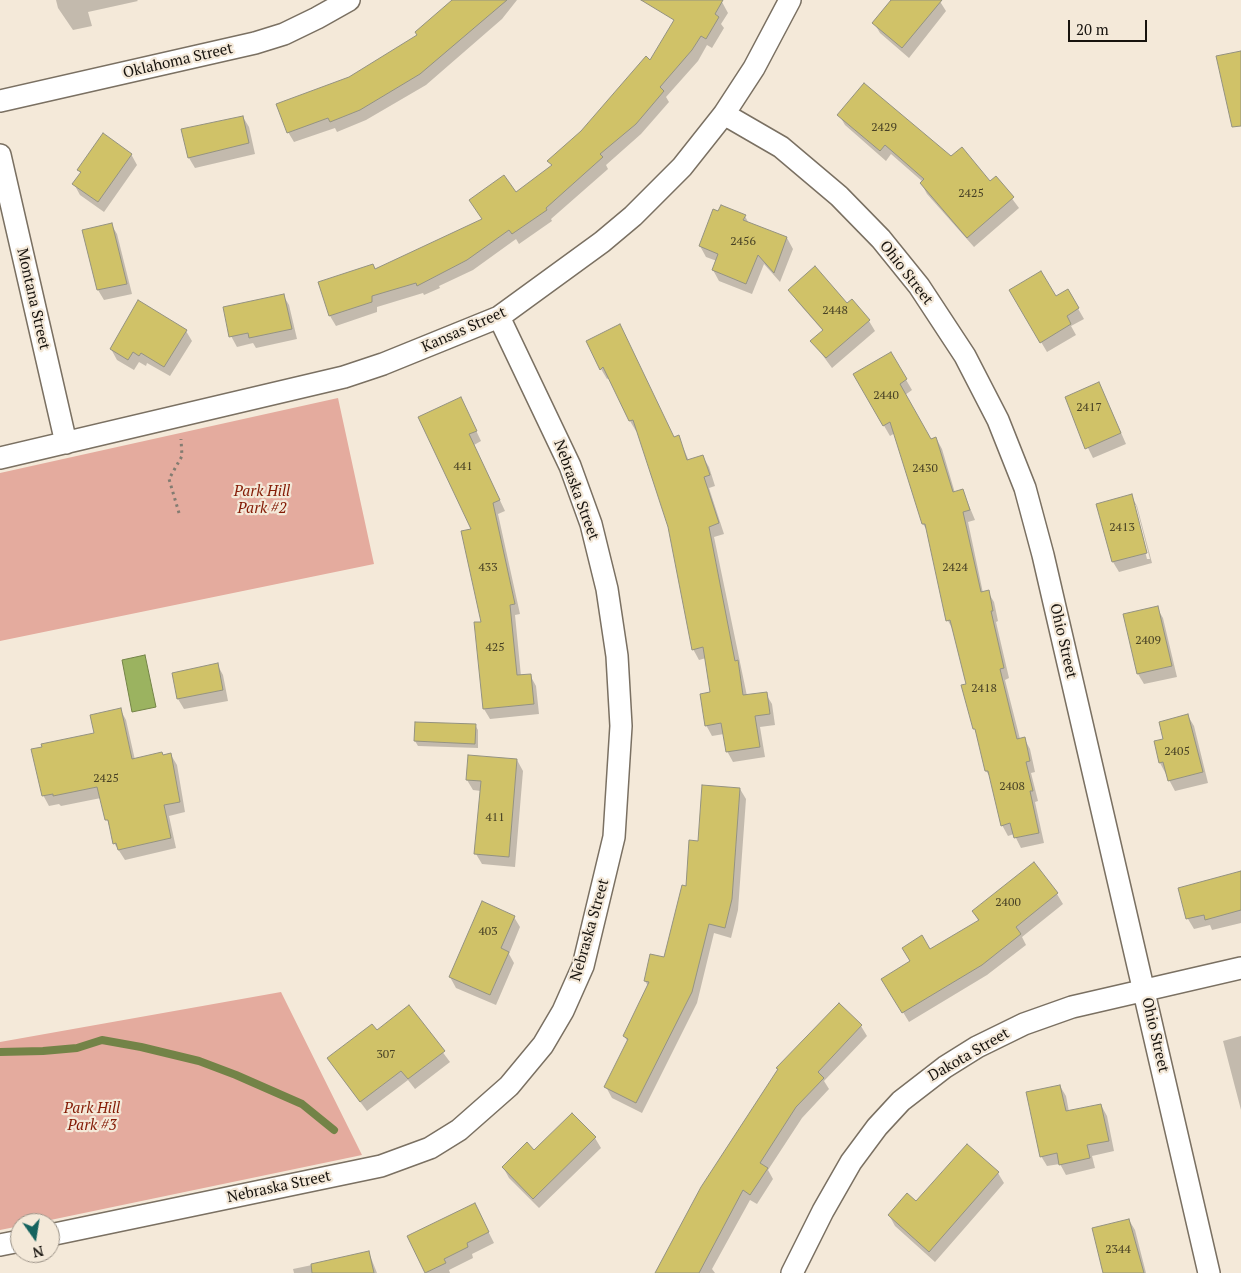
<!DOCTYPE html>
<html>
<head>
<meta charset="utf-8">
<style>
  body { margin:0 }
  #map { position:relative; width:1241px; height:1273px; overflow:hidden; background:#f4e9d9; font-family:"PT Serif",serif }
  canvas { display:block }
  .north { position:absolute; left:10px; top:1213px; width:50px; height:50px; box-sizing:border-box; background:#f4e9d9; border:1px solid #9c9388; border-radius:50%; rotate:167deg; font-size:14px; font-weight:700; line-height:20px; text-align:center; color:#17130e }
  .north::after { content:''; display:block; margin:auto; width:18px; height:22px; background:#15635f; clip-path:polygon(50% 0,100% 100%,50% 72%,0 100%) }
  .scale { position:absolute; left:1068px; top:20px; width:79px; height:22px; box-sizing:border-box; border:2px solid #17130e; border-top:0; padding-left:6px; font-size:15px; line-height:18px; white-space:nowrap; color:#17130e; -webkit-text-stroke:4px #f4e9d9; paint-order:stroke }
</style>
</head>
<body>
<div id="map">
<canvas width="1241" height="1273"></canvas>
<div class="north">N</div>
<div class="scale">20 m</div>
</div>
<script>
const ctx = document.querySelector('canvas').getContext('2d');
ctx.lineJoin = 'round';
function fill(path, color) {
  ctx.fillStyle = color;
  ctx.fill(path, 'evenodd');
}
function poly(rows) {
  const path = new Path2D();
  for (const r of rows) {
    path.moveTo(r[0], r[1]);
    for (let i = 2; i < r.length; i += 2) path.lineTo(r[i], r[i + 1]);
  }
  return path;
}
function strokePath(path, color, width, dash) {
  ctx.strokeStyle = color;
  ctx.lineWidth = width;
  ctx.lineCap = dash ? 'butt' : 'round';
  ctx.setLineDash(dash || []);
  ctx.stroke(path);
}
function label(font, color, halo, rows, align = 'center') {
  ctx.font = font + ' "PT Serif",serif';
  ctx.lineWidth = 4.5;
  ctx.setLineDash([]);
  ctx.textBaseline = 'middle';
  ctx.strokeStyle = halo;
  ctx.fillStyle = color;
  for (const [text, x, y, turn = 0] of rows) {
    ctx.save();
    ctx.translate(x, y);
    ctx.rotate((+turn || 0) * Math.PI / 180);
    ctx.textAlign = isNaN(turn) ? turn : align;
    if (halo) ctx.strokeText(text, 0, 0);
    ctx.fillText(text, 0, 0);
    ctx.restore();
  }
}
const green = poly([
  [338,398,374,564,0,641,0,473],
  [281,992,362,1155,36,1223,20,1223,20,1226,0,1230,0,1042]
]);
const water = poly([
  [145,655,156,707,132,712,122,660,145,655]
]);
const shadow = poly([
  [56,0,137,0,138,1,88,12,92,26,73,30,58,8],
  [460,0,517,0,502,19,426,85,366,120,337,132,335,128,294,142,288,132,349,78,418,36],
  [688,0,718,0,722,2,728,13,721,24,724,28,712,48,707,45,698,61,666,97,669,102,641,134,606,165,608,169,551,219,552,221,519,244,516,239,473,270,439,286,440,288,424,295,423,293,377,307,377,312,336,326,330,316,320,283,373,265,376,270,483,220,470,201,516,194,552,166,549,161,582,132,650,62],
  [893,0,939,0,946,11,909,58,880,33,874,23],
  [839,115,951,158,990,182,996,177,1019,208,974,247,927,194,921,183,923,182,891,154,886,161,845,125],
  [243,117,249,127,255,154,195,168,189,158,183,130],
  [131,154,137,165,104,212,80,195,74,184,81,174,79,170],
  [745,216,749,224,787,238,793,249,780,282,764,264,752,294,719,281,713,270,717,261,706,257,700,246],
  [111,224,117,234,132,294,104,300,98,290,84,231],
  [790,290,847,305,869,321,875,331,832,368,812,341,823,331,796,300],
  [1011,291,1056,298,1068,291,1084,319,1071,326,1076,335,1047,352],
  [283,295,289,305,297,339,256,348,253,343,237,347,231,336],
  [186,331,192,341,170,376,147,363,146,366,139,362,134,370,117,360,111,349],
  [587,341,674,438,678,436,689,461,703,457,709,467,715,486,709,488,724,534,714,537,747,696,766,694,772,704,775,725,760,727,765,757,733,762,727,751,724,734,712,736,706,725,712,693,706,658,699,660,693,649,669,527,638,430,636,431,630,421,609,378,607,379,601,369],
  [891,354,912,390,905,395,930,440,936,438,942,449,955,493,963,491,975,520,968,522,983,593,988,592,994,602,998,621,996,622,1009,678,1005,680,1020,739,1024,738,1030,749,1035,772,1031,773,1038,801,1035,802,1044,843,1021,848,1014,834,1008,836,1002,825,991,778,986,771,975,729,967,685,954,631,948,621,928,532,923,524,895,433,890,436,854,374],
  [1104,394,1126,444,1093,458,1074,420],
  [466,409,481,441,474,445,505,511,498,514,520,614,515,615,521,676,530,675,536,686,539,714,490,719,484,709,482,623,473,530],
  [1131,496,1137,506,1152,563,1119,572,1113,562,1098,505],
  [1133,505,1136,505,1150,559,1147,559],
  [1157,608,1163,618,1177,677,1144,684,1138,674,1125,615],
  [217,664,223,675,228,701,184,709,178,699,173,673],
  [120,709,126,720,135,760,171,755,177,765,185,812,169,816,176,848,125,860,114,843,101,798,61,806,59,804,49,806,43,795,95,734],
  [1188,716,1194,726,1208,783,1175,791,1160,763,1155,742,1165,740],
  [475,725,478,730,478,748,418,746,415,741],
  [517,760,523,771,515,867,482,864,476,854,481,791,473,790,467,780],
  [740,789,746,799,738,910,731,938,714,933,697,1003,642,1113,612,1098,606,1087,628,1042,624,1036,648,986,645,981,665,959,699,842],
  [1241,872,1241,923,1212,930,1210,925,1194,929,1188,919,1180,889],
  [1057,894,1063,904,1022,937,1026,945,987,975,909,1022,883,979,979,922,973,911],
  [514,917,520,927,509,954,514,963,496,1005,456,988,450,977],
  [409,1007,450,1062,415,1089,408,1080,367,1111,328,1059,377,1032],
  [861,1026,867,1036,824,1081,829,1089,802,1118,768,1170,773,1179,757,1204,750,1200,712,1269,715,1273,656,1273,702,1188],
  [1241,1036,1241,1110,1223,1041],
  [1060,1086,1066,1096,1069,1112,1101,1105,1107,1116,1114,1151,1092,1156,1095,1168,1066,1175,1060,1164,1047,1166,1041,1156],
  [595,1138,601,1148,539,1208,509,1178,503,1167,534,1151],
  [998,1173,1004,1183,935,1262,895,1226,889,1215,916,1203],
  [480,1215,494,1243,472,1254,473,1258,449,1270,450,1273,427,1273,409,1236],
  [1129,1220,1135,1230,1146,1273,1105,1273],
  [369,1253,377,1273,294,1273,293,1269]
]);
const stream = poly([
  [0,1052,43,1051,77,1048,102,1040,141,1047,199,1061,236,1075,302,1104,334,1130]
]);
const building = poly([
  [452,0,507,0,420,74,360,110,330,122,328,118,287,133,276,104,349,77,417,35,415,32,452,0],
  [641,0,723,0,715,14,719,17,706,39,701,36,692,50,660,87,664,91,636,124,600,154,603,157,546,208,547,210,512,234,509,230,467,260,417,286,416,283,372,296,372,302,329,316,318,282,373,264,375,269,482,219,469,200,504,175,516,192,552,165,547,161,581,131,646,56,650,60,674,20,641,0],
  [891,0,942,0,902,48,872,23,891,0],
  [1241,51,1241,126,1232,127,1216,56,1241,51],
  [864,83,951,156,962,147,990,181,996,176,1014,197,967,238,920,183,924,179,885,145,880,151,837,115,864,83],
  [243,116,249,143,188,158,181,129,243,116],
  [103,133,132,154,98,202,72,184,81,172,77,170,103,133],
  [721,205,746,215,743,220,787,237,774,273,758,255,746,284,712,270,718,254,699,246,713,209,718,211,721,205],
  [112,223,127,284,97,290,82,230,112,223],
  [815,266,847,303,852,299,870,320,826,358,810,341,823,330,788,290,815,266],
  [1041,271,1056,296,1068,289,1079,308,1067,316,1071,324,1040,343,1009,290,1041,271],
  [284,294,292,329,249,338,248,333,229,337,223,307,284,294],
  [138,300,187,330,164,367,141,353,139,356,133,352,128,360,110,349,138,300],
  [620,324,674,437,679,435,687,460,703,455,710,475,704,477,719,523,709,527,735,661,738,660,743,695,767,692,770,714,755,716,760,747,726,752,721,723,705,726,700,694,710,692,703,647,692,650,668,527,633,420,629,421,603,367,600,370,586,341,620,324],
  [891,352,907,379,900,384,931,439,936,437,953,492,963,489,970,510,963,512,981,592,989,590,993,611,991,611,1004,668,1000,669,1017,739,1025,737,1030,761,1026,762,1033,791,1030,791,1039,833,1014,838,1010,823,1001,826,988,771,985,771,975,729,973,729,961,685,966,684,950,620,946,621,925,524,922,524,890,422,883,426,853,374,891,352],
  [1099,382,1121,433,1085,449,1065,397,1099,382],
  [461,397,477,431,469,434,500,500,493,503,515,604,510,605,517,675,531,674,534,704,483,709,474,622,481,622,461,531,471,529,418,417,461,397],
  [1132,494,1147,553,1112,562,1096,504,1132,494],
  [1158,606,1172,666,1137,674,1123,614,1158,606],
  [218,663,223,690,177,699,172,673,218,663],
  [121,708,132,759,162,752,163,755,171,753,180,802,164,805,171,838,118,850,116,843,113,844,108,820,105,820,97,787,53,796,53,794,42,796,31,749,42,747,41,744,94,733,90,715,121,708],
  [1188,714,1203,772,1168,781,1163,762,1159,763,1154,741,1163,739,1159,722,1188,714],
  [415,722,476,724,475,744,414,741,415,722],
  [468,755,517,759,509,857,474,854,481,781,466,780,468,755],
  [702,785,740,788,732,899,725,928,709,924,692,992,636,1103,604,1087,628,1039,623,1036,649,982,644,981,650,954,664,957,682,885,686,886,689,840,698,841,702,785],
  [1034,862,1058,893,1016,927,1021,934,982,965,902,1013,881,979,910,961,902,948,922,935,930,949,979,920,972,911,1034,862],
  [1241,871,1241,910,1205,920,1204,915,1186,919,1178,888,1241,871],
  [482,901,515,916,501,948,509,952,490,995,449,977,482,901],
  [839,1003,862,1025,818,1072,824,1078,796,1107,760,1163,768,1168,750,1195,743,1190,699,1273,655,1273,701,1187,778,1069,776,1068,839,1003],
  [409,1005,445,1051,408,1079,401,1071,360,1102,327,1058,372,1024,377,1030,409,1005],
  [1060,1085,1066,1111,1101,1104,1109,1141,1087,1145,1090,1158,1059,1165,1057,1153,1040,1157,1026,1092,1060,1085],
  [572,1113,596,1137,533,1199,502,1167,527,1142,534,1150,572,1113],
  [967,1144,999,1172,929,1252,888,1215,907,1193,916,1201,967,1144],
  [475,1203,489,1232,467,1243,468,1247,444,1259,446,1263,425,1273,407,1236,475,1203],
  [1129,1219,1144,1273,1103,1273,1092,1228,1129,1219],
  [369,1251,374,1273,312,1273,311,1264,369,1251]
]);
const path = poly([
  [179,513,169,479,182,456,181,439]
]);
const minor = poly([
  [0,101,255,43,284,34,317,18,349,0],
  [724,114,781,147,839,196,881,239,919,286,965,356,998,420,1025,488,1043,555,1209,1273],
  [0,155,66,443],
  [0,458,344,377,383,364,499,317,602,242,633,216,682,167,724,114,754,68,790,0],
  [50,1235,381,1166,430,1148,459,1130,509,1086,543,1045,563,1011,583,966,614,837,621,726,617,656,607,589,591,524,570,466,499,317],
  [0,1245,20,1241],
  [792,1273,823,1211,851,1162,877,1127,901,1101,945,1067,977,1047,1024,1024,1072,1007,1241,968]
]);
const numberNames = [
  ["2429",884,128],
  ["2425",971,194],
  ["2456",743,242],
  ["2448",835,311],
  ["2440",886,396],
  ["2417",1089,408],
  ["441",463,467],
  ["2430",925,469],
  ["2413",1122,528],
  ["433",488,568],
  ["2424",955,568],
  ["2409",1148,641],
  ["425",495,648],
  ["2418",984,689],
  ["2405",1177,752],
  ["2425",106,779],
  ["2408",1012,787],
  ["411",495,818],
  ["2400",1008,903],
  ["403",488,932],
  ["307",386,1055],
  ["2344",1118,1250]
];
const streetNames = [
  ["Oklahoma Street",178,61,-13],
  ["Ohio Street",906,273,52],
  ["Montana Street",33,299,77],
  ["Kansas Street",464,330,-24],
  ["Nebraska Street",576,490,70],
  ["Ohio Street",1063,641,77],
  ["Nebraska Street",590,930,-74],
  ["Ohio Street",1155,1035,77],
  ["Dakota Street",969,1055,-30],
  ["Nebraska Street",279,1187,-12]
];
const parkNames = [
  ["Park Hill",262,492],
  ["Park #2",262,509],
  ["Park Hill",92,1109],
  ["Park #3",92,1126]
];
fill(green, '#e4ab9e');
fill(water, '#9bb360');
strokePath(water, '#738347', 1);
fill(shadow, '#0003');
strokePath(stream, '#738347', 8);
fill(building, '#d0c268');
strokePath(building, '#949281', 1);
strokePath(minor, '#7a7062', 24);
strokePath(path, '#837c71', 3, [2.5, 4]);
strokePath(minor, '#fff', 21);
label('12px', '#453f24', null, numberNames);
label('15px', '#17130e', '#f4e9d9', streetNames);
label('italic 15px', '#841b05', '#f4e9d9', parkNames);
</script>
</body>
</html>
